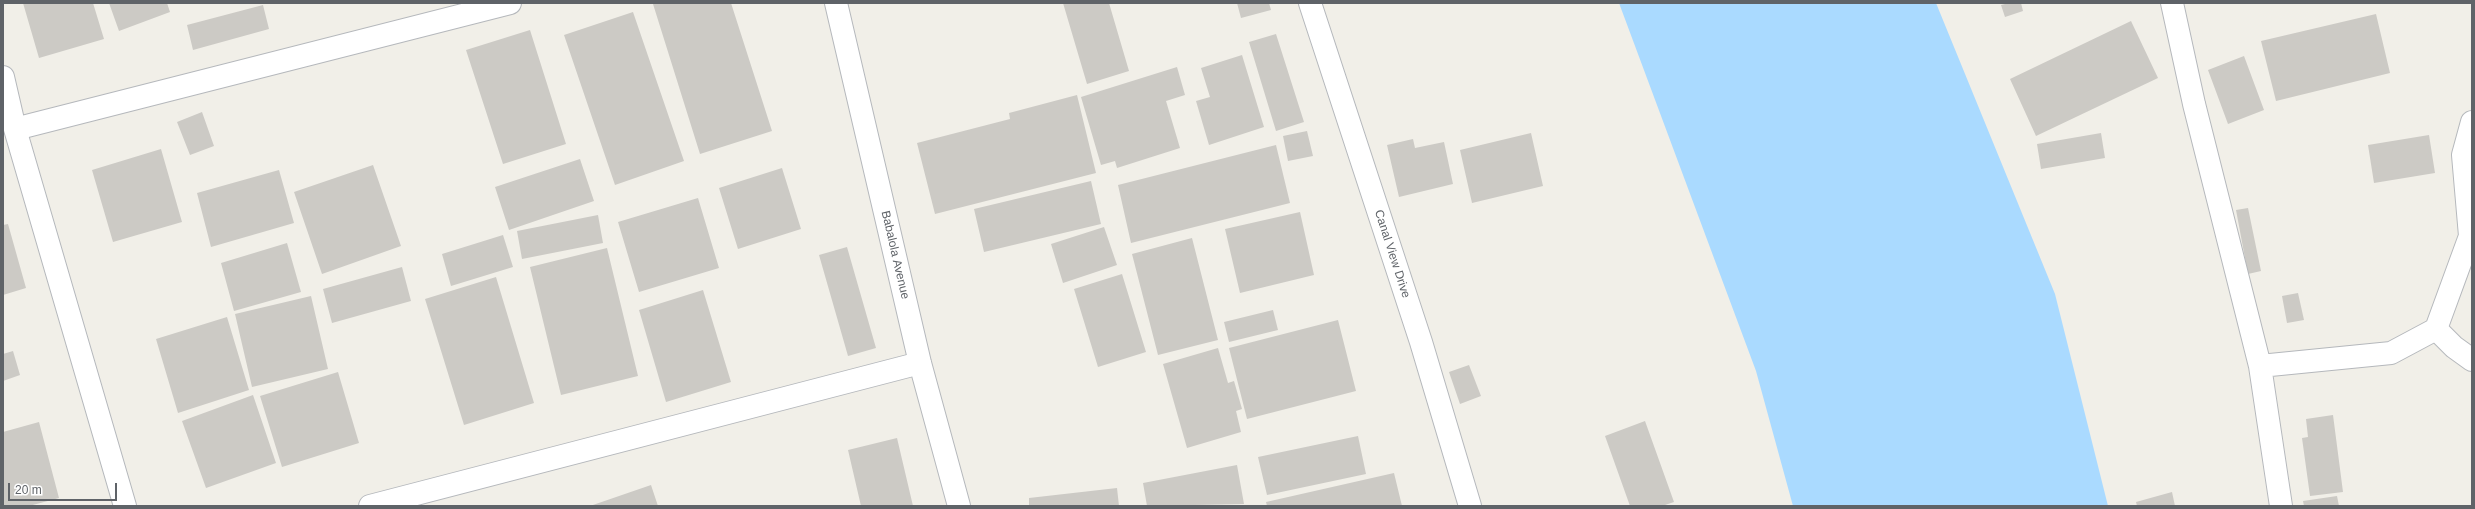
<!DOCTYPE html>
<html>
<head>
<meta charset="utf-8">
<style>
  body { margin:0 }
  #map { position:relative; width:2475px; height:509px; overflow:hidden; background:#f1efe8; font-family:Helvetica,sans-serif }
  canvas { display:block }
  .frame { position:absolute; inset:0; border:4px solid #5f6368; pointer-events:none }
  .scale { position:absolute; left:8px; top:483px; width:109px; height:18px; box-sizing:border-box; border:2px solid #5f6368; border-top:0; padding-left:5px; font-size:12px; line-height:14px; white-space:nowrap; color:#5f6368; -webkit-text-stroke:3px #fff; paint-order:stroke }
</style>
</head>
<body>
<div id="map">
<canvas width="2475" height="509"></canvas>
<div class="frame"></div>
<div class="scale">20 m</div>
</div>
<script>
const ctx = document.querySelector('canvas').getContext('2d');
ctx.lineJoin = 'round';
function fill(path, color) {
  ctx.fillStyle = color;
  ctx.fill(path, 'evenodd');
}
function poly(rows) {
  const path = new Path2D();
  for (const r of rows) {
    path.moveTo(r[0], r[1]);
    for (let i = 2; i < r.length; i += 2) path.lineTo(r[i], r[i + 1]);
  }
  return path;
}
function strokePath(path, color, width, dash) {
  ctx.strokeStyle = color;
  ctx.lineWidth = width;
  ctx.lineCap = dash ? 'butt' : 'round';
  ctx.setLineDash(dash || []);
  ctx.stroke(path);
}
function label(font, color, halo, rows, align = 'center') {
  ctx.font = font + ' Helvetica,sans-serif';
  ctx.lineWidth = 4;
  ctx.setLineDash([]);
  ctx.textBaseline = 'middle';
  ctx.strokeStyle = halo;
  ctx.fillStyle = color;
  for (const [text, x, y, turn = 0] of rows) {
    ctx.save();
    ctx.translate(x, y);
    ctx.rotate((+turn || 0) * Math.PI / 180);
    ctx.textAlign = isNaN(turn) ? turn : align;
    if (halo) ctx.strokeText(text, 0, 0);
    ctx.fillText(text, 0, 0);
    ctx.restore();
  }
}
const water = poly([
  [1619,3,1936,3,2055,294,2108,506,1793,506,1756,371]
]);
const building = poly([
  [23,3,93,3,104,39,39,58],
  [109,3,167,3,170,12,119,31],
  [656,3,731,3,772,131,700,154,653,4],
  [1063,3,1109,3,1129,71,1087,84],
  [1237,3,1269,3,1271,10,1241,18],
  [2009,3,2021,3,2023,11,2005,17,2001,5],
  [263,5,269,29,193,50,187,25],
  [633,12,684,161,615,185,564,35],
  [2376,14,2390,73,2276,101,2261,41],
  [2131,21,2158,78,2036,136,2010,79],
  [530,30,566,144,503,164,466,50],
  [1276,34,1304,122,1276,131,1249,42],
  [1242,55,1264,127,1209,145,1196,101,1210,97,1201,68],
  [2244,56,2264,110,2228,124,2208,70],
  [1177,67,1185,95,1166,101,1180,148,1117,168,1115,161,1101,165,1081,97],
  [1077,95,1096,173,935,214,917,143,1010,119,1009,113],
  [202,112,214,146,190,155,177,122],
  [1307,131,1313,156,1288,161,1283,136],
  [1531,133,1543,186,1472,203,1460,150],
  [2101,133,2105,158,2041,169,2037,144],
  [2429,135,2435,173,2374,183,2368,145],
  [1413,139,1415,148,1444,142,1453,184,1399,197,1387,145],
  [1276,145,1290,203,1131,243,1118,185],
  [161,149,182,222,113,242,92,170],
  [580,159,594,201,509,230,495,187],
  [373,165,401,246,322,274,294,192],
  [782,168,801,229,738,249,719,188],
  [279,170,294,223,211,247,197,193],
  [1091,181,1101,224,984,252,974,209],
  [698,198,719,268,639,292,618,222],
  [2248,208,2261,271,2248,274,2236,210],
  [1300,212,1314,275,1240,293,1225,229],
  [598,215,603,243,522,259,517,231],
  [8,224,26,288,3,295,3,225],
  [1104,227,1117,265,1063,283,1051,244],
  [503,235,513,267,451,286,442,254],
  [1192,238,1218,340,1158,355,1132,254],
  [287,243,301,292,234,311,221,263],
  [847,247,876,348,848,356,819,255],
  [607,248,638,376,561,395,530,267],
  [402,267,411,301,332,323,323,289],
  [1122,274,1146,352,1098,367,1074,289],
  [496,277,534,403,464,425,425,299],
  [703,290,731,382,666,402,639,310],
  [2298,293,2304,320,2287,323,2282,296],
  [311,296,328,369,252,387,235,314],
  [1273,310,1278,330,1229,342,1224,322],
  [227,317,249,390,178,413,156,339],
  [1338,320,1356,391,1247,419,1229,348],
  [1218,348,1228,383,1234,381,1242,409,1236,411,1241,432,1187,448,1163,364],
  [13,351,20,375,3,381,3,354],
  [1469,365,1481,396,1460,404,1449,372],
  [338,372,359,443,282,467,260,396],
  [253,395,276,463,206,488,182,421],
  [2333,415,2343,492,2310,496,2302,438,2308,437,2306,419],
  [1645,421,1674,502,1662,506,1630,506,1605,436],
  [39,422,59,498,29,506,3,506,3,432],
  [1358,436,1366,474,1267,495,1258,457],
  [897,438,913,506,861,506,848,450],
  [1237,465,1244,504,1147,506,1143,483],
  [1394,473,1402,506,1267,506,1266,502],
  [651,485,658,506,590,506],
  [1117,488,1119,506,1029,506,1029,498],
  [2172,492,2175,506,2137,506,2136,502],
  [2337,496,2339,506,2304,506,2303,501]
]);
const minor = poly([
  [836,3,920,363,959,506],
  [1310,3,1421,342,1470,506],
  [2172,3,2194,104,2260,366,2281,506],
  [3,77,15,129,125,506],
  [15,129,510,3],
  [2436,329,2454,347,2472,360],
  [2260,366,2391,353,2436,329,2470,236,2463,155,2472,122],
  [370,506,920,363]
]);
const streetNames = [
  ["Canal View Drive",1392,254,72],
  ["Babalola Avenue",895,255,77]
];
fill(water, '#aadaff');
fill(building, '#cccac5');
strokePath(minor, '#b5b8bc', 24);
strokePath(minor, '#fff', 22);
label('12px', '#5f6368', '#fff', streetNames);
</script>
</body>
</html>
